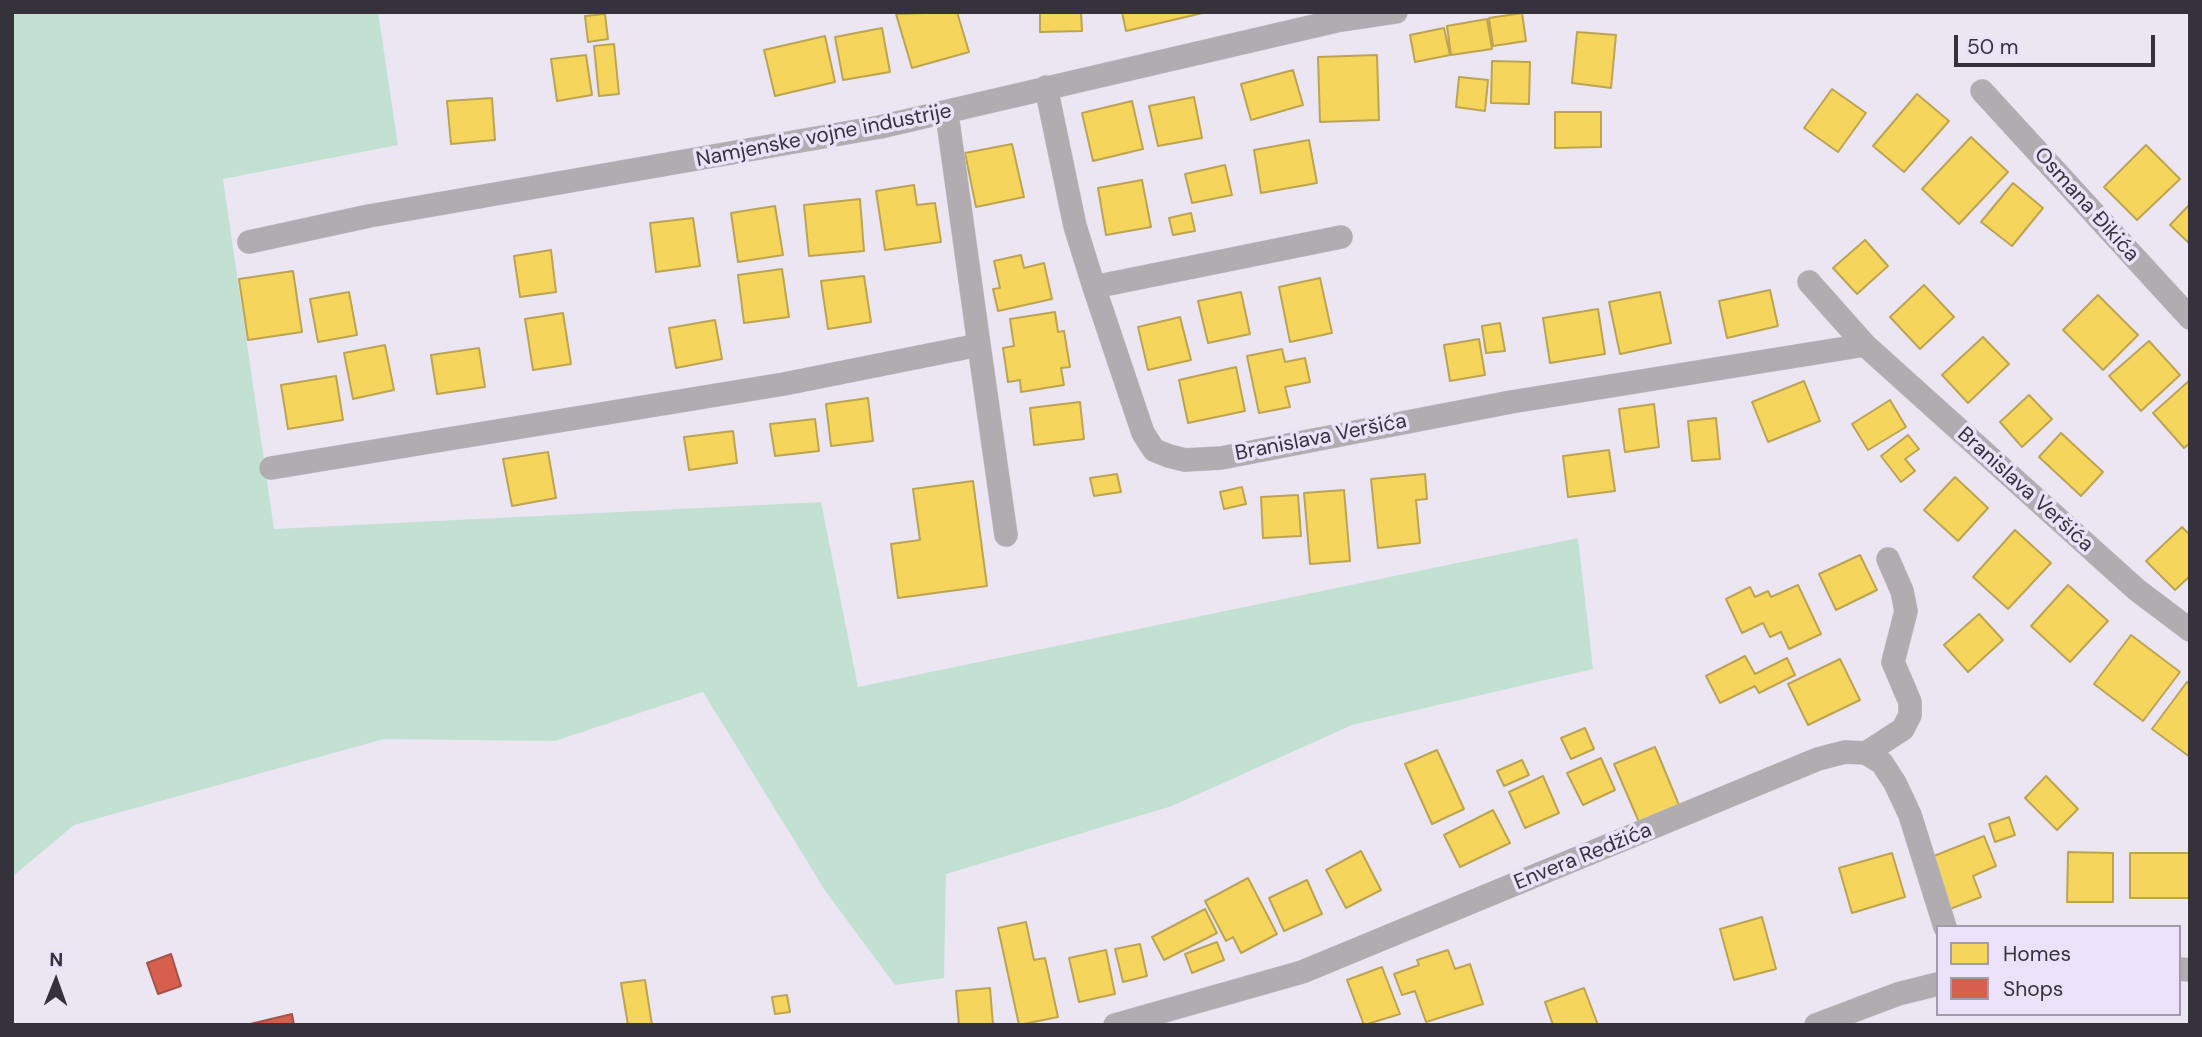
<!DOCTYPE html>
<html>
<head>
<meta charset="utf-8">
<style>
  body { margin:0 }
  #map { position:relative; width:2202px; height:1037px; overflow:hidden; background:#ece6f3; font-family:"DM Sans",sans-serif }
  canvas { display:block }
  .frame { position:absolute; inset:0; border:14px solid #36323b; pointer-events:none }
  .legend { position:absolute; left:1936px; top:925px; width:245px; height:91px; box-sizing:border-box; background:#ebe1f8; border:2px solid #a39bac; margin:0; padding:9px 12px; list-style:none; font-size:21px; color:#36323b }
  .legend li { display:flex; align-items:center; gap:14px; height:35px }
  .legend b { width:35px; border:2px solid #a39bac }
  .north { position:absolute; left:21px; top:946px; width:70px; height:70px; -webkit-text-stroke:5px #ebe1f8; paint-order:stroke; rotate:1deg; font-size:19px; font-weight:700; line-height:28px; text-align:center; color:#36323b }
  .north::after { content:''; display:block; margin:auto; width:24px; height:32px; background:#36323b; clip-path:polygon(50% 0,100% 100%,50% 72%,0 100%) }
  .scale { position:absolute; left:1954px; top:35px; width:201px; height:32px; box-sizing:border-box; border:4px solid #36323b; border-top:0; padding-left:9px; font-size:21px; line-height:24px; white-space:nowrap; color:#36323b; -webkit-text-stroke:5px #ebe1f8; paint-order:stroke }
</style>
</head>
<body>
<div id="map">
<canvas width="2202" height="1037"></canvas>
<div class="frame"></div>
<ul class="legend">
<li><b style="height:19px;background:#f6d55c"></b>Homes</li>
<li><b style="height:19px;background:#d6604d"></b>Shops</li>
</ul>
<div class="north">N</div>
<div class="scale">50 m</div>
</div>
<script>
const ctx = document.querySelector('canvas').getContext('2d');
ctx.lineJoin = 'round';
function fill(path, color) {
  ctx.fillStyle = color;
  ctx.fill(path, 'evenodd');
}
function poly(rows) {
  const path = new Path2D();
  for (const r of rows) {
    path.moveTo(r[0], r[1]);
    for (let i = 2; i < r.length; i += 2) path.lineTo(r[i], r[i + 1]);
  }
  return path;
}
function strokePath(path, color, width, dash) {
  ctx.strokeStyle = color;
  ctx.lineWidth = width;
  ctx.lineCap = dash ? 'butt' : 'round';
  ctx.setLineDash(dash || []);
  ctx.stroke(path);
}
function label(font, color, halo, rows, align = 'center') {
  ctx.font = font + ' "DM Sans",sans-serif';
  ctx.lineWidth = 7;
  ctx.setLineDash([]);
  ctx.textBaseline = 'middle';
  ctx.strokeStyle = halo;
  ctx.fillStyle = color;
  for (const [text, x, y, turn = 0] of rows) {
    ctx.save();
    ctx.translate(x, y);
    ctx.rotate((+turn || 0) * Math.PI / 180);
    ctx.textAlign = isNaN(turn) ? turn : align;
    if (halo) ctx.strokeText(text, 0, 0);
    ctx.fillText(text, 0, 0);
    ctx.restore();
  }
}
const green = poly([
  [12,12,378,12,398,145,223,179,274,529,821,502,858,687,1578,538,1593,669,1352,725,1172,806,946,874,944,978,895,985,826,892,703,692,555,741,384,739,74,825,12,877]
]);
const homes = poly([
  [957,12,969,52,912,68,896,14,957,12],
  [1040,12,1081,12,1082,31,1040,32,1040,12],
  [1122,12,1207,12,1126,31,1122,12],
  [1522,13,1526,41,1493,46,1489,18,1522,13],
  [605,14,608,39,588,42,585,16,605,14],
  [1487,19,1492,49,1451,55,1447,26,1487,19],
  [882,28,890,72,843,80,835,37,882,28],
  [1444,28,1450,55,1415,62,1410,35,1444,28],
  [1577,32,1616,35,1611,88,1572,83,1577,32],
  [825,36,835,82,775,96,764,50,825,36],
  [614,44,619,94,599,96,594,46,614,44],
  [586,55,592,95,557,101,551,59,586,55],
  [1377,55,1379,120,1320,122,1318,57,1377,55],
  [1492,61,1530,62,1529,104,1491,103,1492,61],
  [1293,70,1303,105,1251,120,1241,84,1293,70],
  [1459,77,1488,80,1485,111,1456,107,1459,77],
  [1832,89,1866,113,1838,152,1804,128,1832,89],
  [1917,94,1949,121,1904,172,1873,146,1917,94],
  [1194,97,1202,138,1158,146,1149,106,1194,97],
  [492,98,495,140,451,144,447,101,492,98],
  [1132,101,1143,149,1093,161,1082,113,1132,101],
  [1555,112,1601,112,1601,147,1555,148,1555,112],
  [1971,137,2008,172,1959,224,1922,189,1971,137],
  [1309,140,1317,183,1261,193,1254,150,1309,140],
  [1012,144,1024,197,976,207,965,153,1012,144],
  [2146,145,2180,179,2137,220,2104,187,2146,145],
  [1225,165,1232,195,1192,203,1185,174,1225,165],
  [1142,180,1151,227,1106,235,1098,188,1142,180],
  [2013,183,2043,208,2012,246,1981,222,2013,183],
  [914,185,917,205,935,203,941,242,885,250,876,191,914,185],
  [860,199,864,251,809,256,804,205,860,199],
  [2190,204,2190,244,2170,225,2190,204],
  [775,206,783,255,738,262,731,213,775,206],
  [1191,213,1195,231,1173,235,1169,218,1191,213],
  [693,218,700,266,656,272,650,223,693,218],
  [1865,240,1888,266,1857,294,1833,268,1865,240],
  [551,250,556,292,520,297,514,256,551,250],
  [1021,255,1024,268,1044,263,1052,299,998,311,993,289,1000,288,994,261,1021,255],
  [782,269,789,317,744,323,738,275,782,269],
  [293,271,302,332,248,340,239,279,293,271],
  [864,276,871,322,828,329,821,281,864,276],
  [1320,278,1332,333,1290,342,1279,287,1320,278],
  [1924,285,1954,317,1920,349,1890,317,1924,285],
  [1770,290,1778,326,1727,338,1719,301,1770,290],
  [349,292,357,335,318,342,310,299,349,292],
  [1241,292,1250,334,1208,343,1198,301,1241,292],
  [1660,292,1671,343,1620,354,1609,302,1660,292],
  [2098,295,2138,335,2103,370,2063,330,2098,295],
  [1598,309,1605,354,1550,363,1543,318,1598,309],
  [1055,312,1058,332,1064,331,1070,367,1061,368,1064,385,1021,392,1020,380,1008,382,1003,348,1014,346,1010,319,1055,312],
  [563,313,571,364,533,370,525,319,563,313],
  [1180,317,1191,360,1148,370,1138,327,1180,317],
  [715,320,722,359,676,368,669,328,715,320],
  [1500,323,1505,351,1486,353,1482,326,1500,323],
  [1983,337,2009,364,1968,403,1942,375,1983,337],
  [1479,339,1485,375,1450,381,1444,345,1479,339],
  [2149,341,2180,375,2141,411,2109,376,2149,341],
  [385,345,394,390,353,399,344,353,385,345],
  [479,348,485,387,437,394,431,355,479,348],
  [1282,349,1285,362,1305,358,1310,382,1285,387,1290,407,1259,413,1247,356,1282,349],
  [1236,367,1245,411,1188,423,1179,380,1236,367],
  [336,376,343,420,288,429,281,385,336,376],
  [2190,380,2190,443,2184,448,2153,413,2190,380],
  [1804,381,1820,421,1768,442,1752,402,1804,381],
  [2029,395,2052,419,2022,447,2000,422,2029,395],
  [868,398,873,441,831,446,826,404,868,398],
  [1890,400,1906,427,1868,450,1852,424,1890,400],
  [1080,402,1084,439,1034,445,1030,408,1080,402],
  [1654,404,1659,447,1625,452,1619,409,1654,404],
  [1716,418,1720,459,1692,461,1688,421,1716,418],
  [815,419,819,451,775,456,770,424,815,419],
  [733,431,737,463,689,470,684,437,733,431],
  [2061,433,2103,472,2081,496,2039,457,2061,433],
  [1908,435,1919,449,1905,459,1915,471,1901,482,1881,456,1908,435],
  [1609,450,1615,491,1568,497,1563,456,1609,450],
  [548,452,556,498,512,506,503,459,548,452],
  [1117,474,1121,492,1094,496,1090,478,1117,474],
  [1425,474,1427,499,1416,500,1420,543,1378,548,1371,479,1425,474],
  [1955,477,1988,508,1958,541,1924,510,1955,477],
  [973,481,987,586,898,598,891,544,920,540,913,489,973,481],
  [1242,487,1246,504,1224,509,1220,492,1242,487],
  [1344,490,1350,561,1310,564,1304,493,1344,490],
  [1298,495,1301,536,1263,538,1261,497,1298,495],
  [2182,527,2190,535,2190,576,2175,590,2146,561,2182,527],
  [2015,530,2051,563,2008,609,1973,577,2015,530],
  [1860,555,1877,590,1836,610,1819,574,1860,555],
  [1798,585,1821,634,1789,649,1781,632,1770,637,1763,623,1742,633,1726,599,1750,587,1755,597,1768,591,1771,597,1798,585],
  [2068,585,2108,621,2070,662,2031,626,2068,585],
  [1979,614,2003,640,1968,672,1944,645,1979,614],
  [2131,635,2180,672,2143,721,2094,684,2131,635],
  [1745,656,1755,674,1787,658,1795,675,1759,693,1755,686,1720,703,1706,676,1745,656],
  [1840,659,1860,700,1808,725,1788,684,1840,659],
  [2187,682,2190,685,2190,757,2152,729,2187,682],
  [1585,728,1594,749,1571,759,1561,738,1585,728],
  [1655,747,1679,805,1639,822,1614,764,1655,747],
  [1437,750,1464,809,1432,824,1405,764,1437,750],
  [1601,758,1615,790,1583,805,1567,773,1601,758],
  [1522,760,1529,775,1504,786,1497,771,1522,760],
  [1543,776,1559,813,1525,828,1509,792,1543,776],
  [2046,776,2078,809,2057,830,2025,798,2046,776],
  [1493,810,1510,843,1460,867,1444,835,1493,810],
  [2009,817,2015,835,1995,842,1989,824,2009,817],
  [1984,836,1996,866,1973,876,1981,897,1950,909,1929,858,1984,836],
  [1361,851,1381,890,1346,908,1326,870,1361,851],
  [2068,852,2113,853,2113,902,2067,902,2068,852],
  [1892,853,1905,897,1852,913,1839,868,1892,853],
  [2130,853,2190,853,2190,898,2130,898,2130,853],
  [1248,878,1277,934,1241,953,1233,937,1226,941,1205,901,1248,878],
  [1307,880,1322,914,1284,931,1269,898,1307,880],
  [1205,909,1217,933,1164,960,1152,937,1205,909],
  [1762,917,1776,969,1734,980,1720,929,1762,917],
  [1026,922,1034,960,1045,958,1058,1017,1019,1025,998,928,1026,922],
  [1217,942,1224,960,1192,973,1185,954,1217,942],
  [1140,944,1147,976,1123,982,1115,949,1140,944],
  [1106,950,1115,994,1079,1002,1069,958,1106,950],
  [1448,950,1455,969,1470,964,1483,1004,1426,1022,1415,991,1402,995,1394,974,1419,965,1417,960,1448,950],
  [1382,967,1400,1014,1364,1025,1347,980,1382,967],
  [645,980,652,1025,628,1025,621,983,645,980],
  [990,988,993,1025,959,1025,956,991,990,988],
  [1584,988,1598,1025,1553,1025,1545,1002,1584,988],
  [787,995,790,1012,775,1014,772,997,787,995]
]);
const shops = poly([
  [171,954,181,986,158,994,147,963,171,954],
  [292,1014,294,1025,246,1025,292,1014]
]);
const street = poly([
  [1046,87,1075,226,1094,287,1143,433,1154,450,1169,456,1185,460,1221,458,1511,402,1865,345],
  [1982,91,2190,318],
  [249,242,369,216,880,127,1336,21,1396,12],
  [1809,282,1865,345,2137,590,2190,630],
  [1094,287,1341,237],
  [979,345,1006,535],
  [271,468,784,384,979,345,947,114],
  [1866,753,1903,729,1910,715,1910,702,1893,662,1906,611,1902,591,1888,559],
  [2179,969,2190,970],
  [1115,1025,1302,972,1818,759,1845,752,1866,753,1882,763,1895,783,1910,815,1945,927],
  [1816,1025,1898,994,1938,984]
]);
const streetNames = [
  ["Namjenske vojne industrije",824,136,-11],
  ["Osmana Đikića",2086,205,48],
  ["Branislava Veršića",1321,438,-11],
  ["Branislava Veršića",2025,490,42],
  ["Envera Redžića",1583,857,-22]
];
fill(green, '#c3e1d2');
fill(homes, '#f6d55c');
strokePath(homes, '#bca452', 2);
fill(shops, '#d6604d');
strokePath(shops, '#a65248', 2);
strokePath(street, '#c8c3cd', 24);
strokePath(street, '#b0acaf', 23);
label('21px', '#36323b', '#ebe1f8', streetNames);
</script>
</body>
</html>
